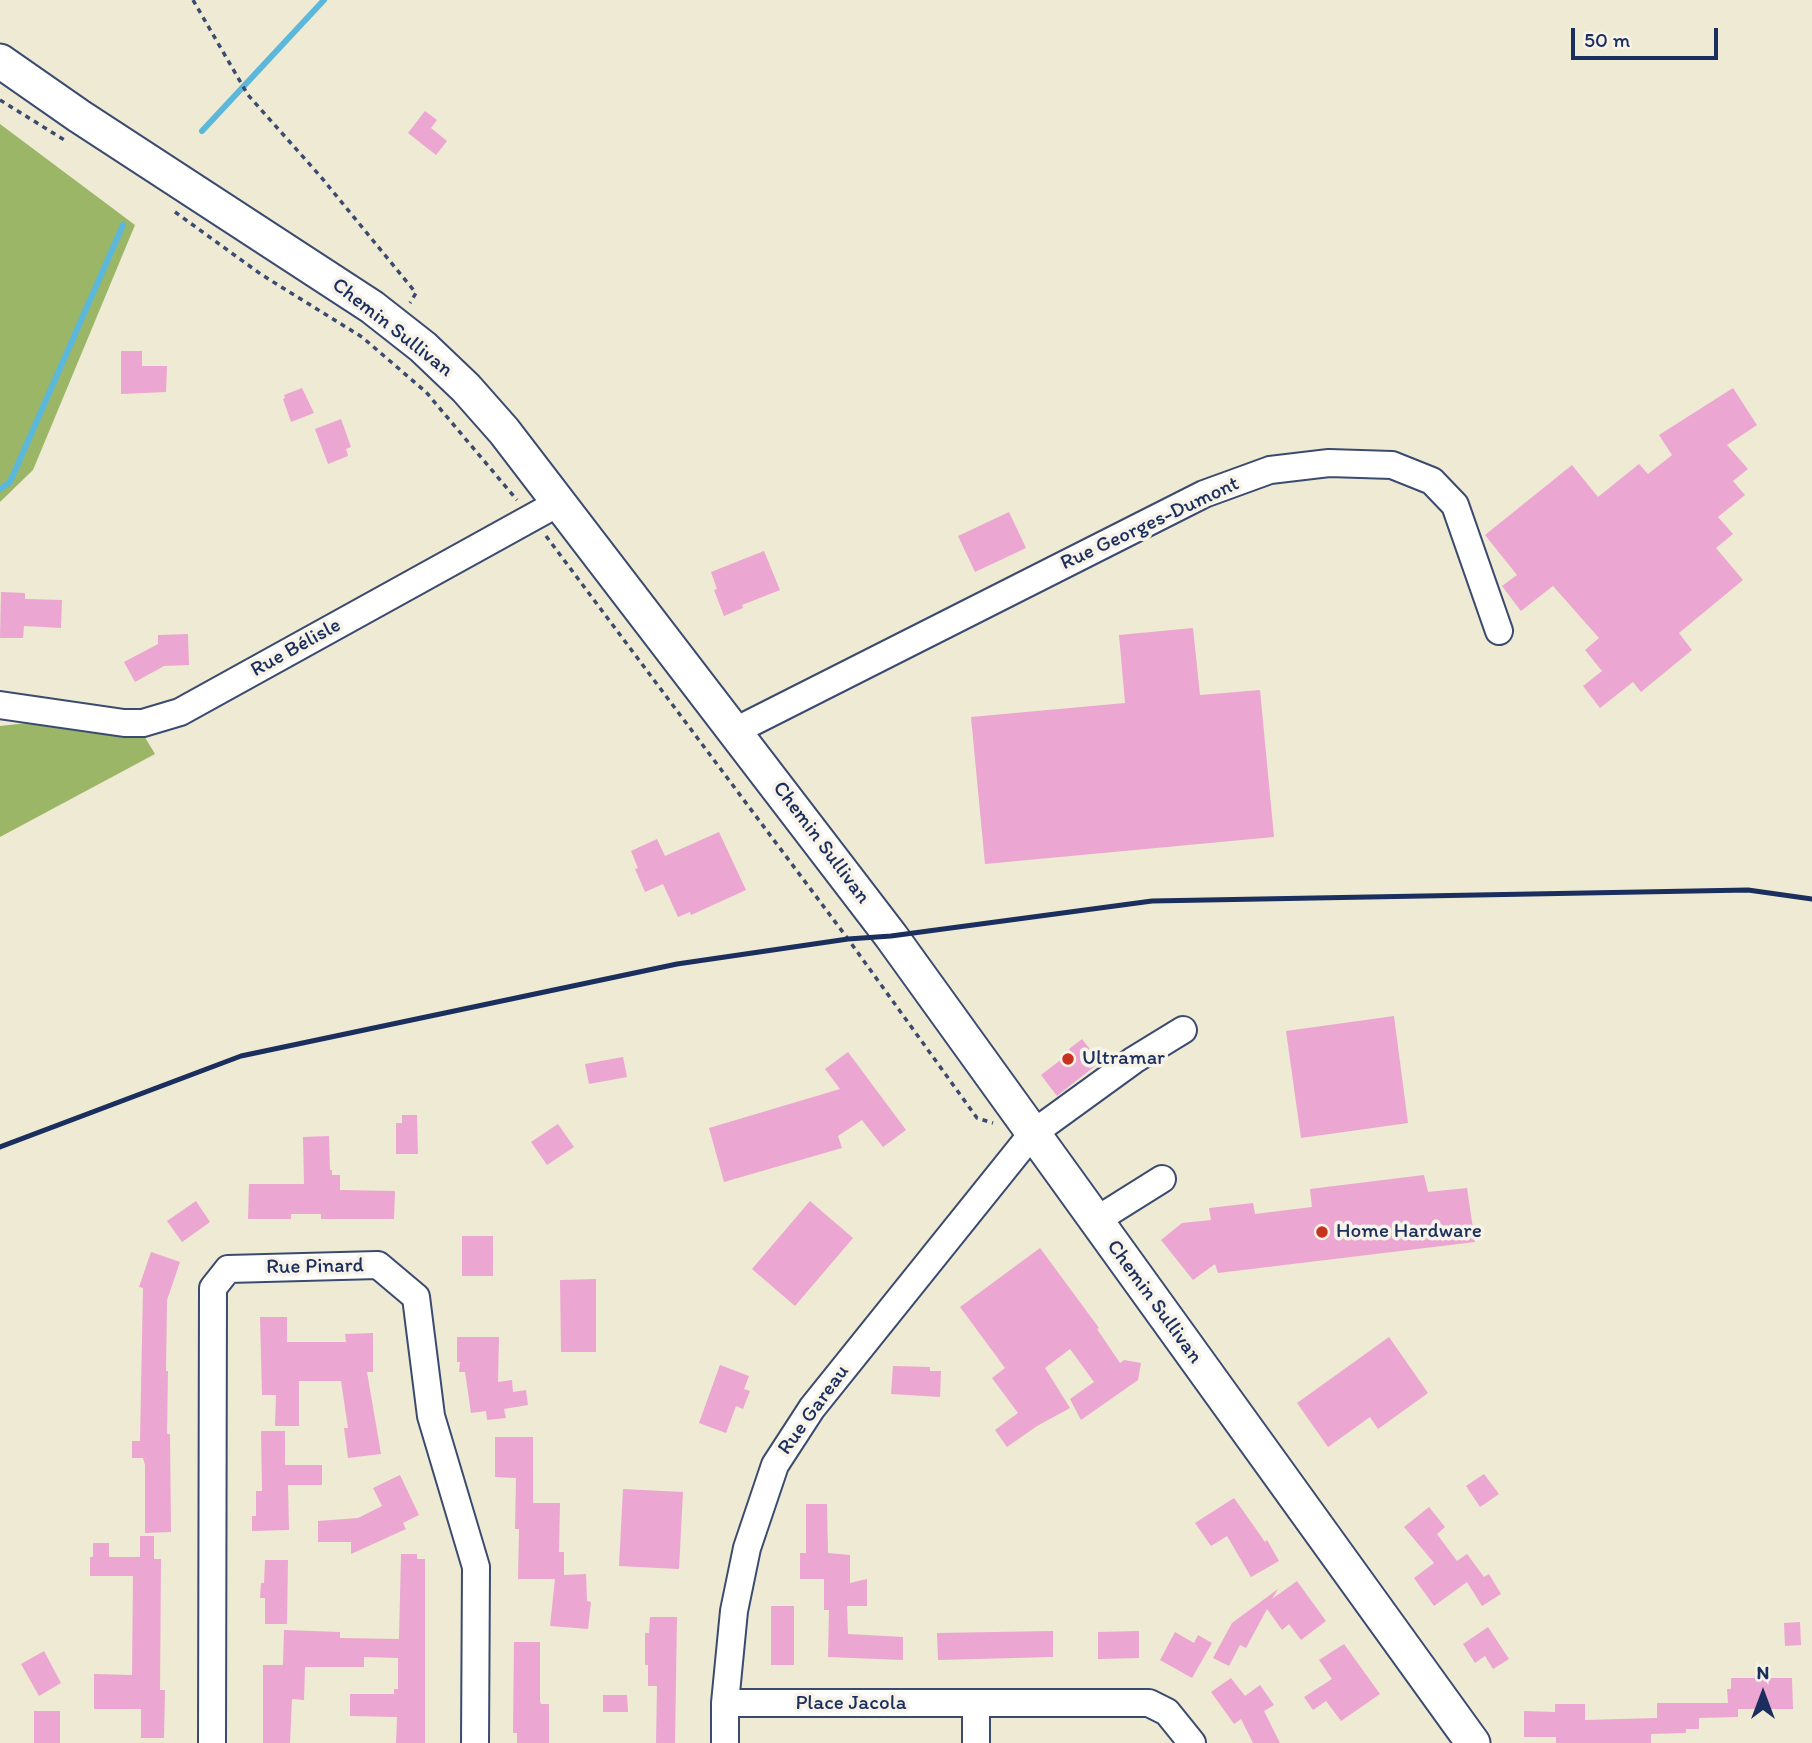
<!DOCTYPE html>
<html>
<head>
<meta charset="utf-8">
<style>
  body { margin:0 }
  #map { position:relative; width:1812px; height:1743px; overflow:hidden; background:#efead3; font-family:Itim,sans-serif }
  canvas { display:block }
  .north { position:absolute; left:1728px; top:1659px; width:70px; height:70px; -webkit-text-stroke:5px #f7f3e8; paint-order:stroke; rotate:0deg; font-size:19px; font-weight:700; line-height:28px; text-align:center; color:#1b2f5e }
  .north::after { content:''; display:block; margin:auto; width:24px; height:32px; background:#1b2f5e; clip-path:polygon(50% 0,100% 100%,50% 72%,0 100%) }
  .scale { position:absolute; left:1571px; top:28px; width:147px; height:32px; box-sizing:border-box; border:4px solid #1b2f5e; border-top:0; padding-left:9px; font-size:21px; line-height:24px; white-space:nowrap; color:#1b2f5e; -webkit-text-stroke:5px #f7f3e8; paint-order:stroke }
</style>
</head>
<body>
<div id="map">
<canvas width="1812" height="1743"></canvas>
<div class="north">N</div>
<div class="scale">50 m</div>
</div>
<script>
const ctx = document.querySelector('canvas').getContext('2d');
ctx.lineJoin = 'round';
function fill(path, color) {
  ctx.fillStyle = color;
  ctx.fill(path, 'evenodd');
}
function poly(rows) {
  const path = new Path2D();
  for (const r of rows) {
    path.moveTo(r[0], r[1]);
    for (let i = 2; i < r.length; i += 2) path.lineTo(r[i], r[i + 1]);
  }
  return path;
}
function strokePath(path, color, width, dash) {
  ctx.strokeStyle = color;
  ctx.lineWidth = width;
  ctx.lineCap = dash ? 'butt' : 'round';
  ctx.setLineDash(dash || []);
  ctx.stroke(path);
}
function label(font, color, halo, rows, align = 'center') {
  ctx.font = font + ' Itim,sans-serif';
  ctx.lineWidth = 7;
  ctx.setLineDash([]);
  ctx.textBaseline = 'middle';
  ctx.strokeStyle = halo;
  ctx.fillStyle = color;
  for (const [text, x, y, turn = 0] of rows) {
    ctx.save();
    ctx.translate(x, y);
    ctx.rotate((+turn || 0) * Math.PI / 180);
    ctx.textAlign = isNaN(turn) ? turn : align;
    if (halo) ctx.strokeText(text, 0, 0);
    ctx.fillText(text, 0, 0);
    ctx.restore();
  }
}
const forest = poly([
  [0,124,135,225,33,470,0,502],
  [54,720,143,734,155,754,0,837,0,726]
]);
const stream = poly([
  [202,131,324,0],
  [0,489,10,482,123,225]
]);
const building = poly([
  [425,111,437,120,431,128,447,141,436,155,408,133],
  [121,351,142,351,142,366,167,366,166,392,121,394],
  [302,388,314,413,291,422,283,399,285,398,284,395],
  [1733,388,1757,425,1727,445,1748,469,1733,481,1745,495,1718,517,1733,534,1716,548,1743,580,1679,633,1692,650,1641,692,1633,682,1600,708,1583,686,1602,671,1585,650,1599,638,1553,586,1521,611,1502,586,1517,575,1485,535,1572,465,1598,497,1639,464,1648,474,1672,455,1659,435],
  [341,419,351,447,346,449,348,456,328,464,315,429],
  [1009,512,1026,548,975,572,958,536],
  [764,551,780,590,742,605,743,608,724,616,714,590,717,589,711,572],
  [1,592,25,593,25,599,62,600,61,628,24,626,23,638,0,638],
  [1193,628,1200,695,1260,690,1274,837,985,864,971,717,1125,703,1119,635],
  [188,634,189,665,164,666,135,682,124,662,158,644,158,635],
  [719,832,746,890,691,915,690,912,678,917,663,884,645,892,635,869,638,868,631,851,657,839,665,856],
  [1394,1016,1408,1123,1301,1138,1286,1031],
  [1082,1039,1100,1062,1057,1096,1041,1075,1071,1052,1069,1049],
  [848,1052,906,1130,883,1147,862,1120,838,1136,842,1148,724,1182,709,1128,840,1089,825,1069],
  [623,1057,627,1077,589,1084,585,1064],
  [402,1115,417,1115,418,1154,396,1154,396,1123,402,1123],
  [558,1124,574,1147,547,1165,531,1142],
  [329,1136,330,1170,332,1170,332,1175,340,1175,340,1190,395,1191,394,1219,321,1219,321,1214,291,1214,291,1219,248,1219,249,1184,304,1184,303,1137],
  [1424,1175,1428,1192,1467,1188,1475,1242,1218,1273,1215,1264,1193,1280,1161,1240,1182,1223,1211,1220,1209,1208,1253,1203,1255,1214,1312,1207,1310,1189],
  [196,1201,210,1222,182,1242,167,1221],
  [810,1201,853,1238,795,1306,752,1269],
  [462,1236,493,1236,493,1276,462,1276],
  [1040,1248,1099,1328,1097,1329,1120,1363,1124,1360,1141,1363,1138,1380,1081,1420,1070,1399,1094,1382,1070,1349,1045,1368,1070,1408,1037,1426,1007,1447,995,1430,1018,1413,992,1378,1005,1368,960,1307],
  [151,1252,180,1262,167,1300,166,1371,168,1371,167,1434,170,1434,171,1532,145,1533,145,1465,143,1458,132,1458,132,1441,140,1441,143,1288,139,1287],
  [596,1279,596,1352,561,1352,560,1280],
  [260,1317,287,1317,287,1342,346,1342,345,1334,373,1333,373,1372,367,1372,381,1454,348,1458,344,1428,348,1428,341,1381,299,1381,299,1426,275,1426,276,1395,262,1395],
  [457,1337,499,1337,498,1382,512,1380,513,1392,526,1390,528,1405,504,1409,506,1418,487,1420,486,1411,471,1413,465,1372,459,1372,460,1362,457,1362],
  [1389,1337,1428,1393,1378,1429,1370,1417,1328,1447,1297,1403],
  [720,1365,749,1376,744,1389,750,1391,743,1409,736,1406,726,1433,699,1423],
  [893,1366,930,1367,930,1371,941,1371,940,1397,891,1394],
  [261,1431,285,1431,285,1465,322,1465,322,1485,288,1485,289,1530,252,1531,252,1516,256,1516,256,1491,262,1491],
  [495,1437,533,1437,533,1503,560,1503,559,1552,564,1552,564,1575,586,1574,587,1601,591,1602,588,1629,550,1626,555,1579,518,1579,519,1529,515,1529,516,1478,495,1477],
  [1484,1474,1499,1494,1480,1507,1466,1486],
  [400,1475,419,1515,403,1523,406,1529,351,1554,351,1542,318,1542,318,1521,358,1518,382,1506,373,1488],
  [623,1489,683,1492,679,1569,619,1566],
  [1234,1498,1265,1542,1267,1540,1279,1561,1251,1577,1227,1536,1211,1546,1195,1523],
  [806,1504,827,1504,828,1553,850,1555,850,1583,867,1579,867,1606,847,1606,848,1634,903,1637,903,1660,828,1657,829,1610,824,1610,824,1579,800,1579,800,1553,806,1553],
  [1429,1507,1445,1527,1437,1534,1457,1561,1467,1554,1484,1577,1489,1574,1501,1594,1482,1606,1467,1582,1434,1606,1414,1578,1434,1563,1404,1527],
  [140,1536,154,1536,154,1559,161,1559,160,1690,165,1690,164,1738,141,1738,141,1709,94,1709,94,1674,132,1675,133,1576,90,1576,90,1557,93,1557,93,1543,109,1543,109,1557,140,1557],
  [401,1554,417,1554,417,1559,425,1559,425,1743,396,1743,397,1717,350,1716,350,1694,394,1694,394,1689,398,1689,398,1658,364,1657,364,1667,305,1667,304,1700,292,1699,290,1743,263,1743,263,1665,283,1665,284,1630,340,1632,340,1638,399,1639],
  [265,1560,288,1560,287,1624,265,1624,265,1598,260,1598,261,1583,264,1583],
  [1297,1581,1326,1621,1301,1640,1289,1624,1282,1630,1267,1609,1246,1648,1240,1645,1229,1666,1213,1658,1232,1623,1278,1589,1272,1599],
  [771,1606,794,1606,794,1665,771,1665],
  [650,1617,677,1617,675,1743,656,1743,657,1686,648,1686,648,1665,645,1665,645,1633,649,1633],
  [1800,1622,1801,1645,1785,1646,1784,1623],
  [1488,1627,1509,1659,1493,1669,1485,1656,1475,1663,1463,1644],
  [1053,1631,1053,1657,938,1660,937,1633],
  [1139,1631,1139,1658,1098,1659,1098,1632],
  [1175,1632,1194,1643,1198,1635,1212,1643,1192,1678,1160,1660],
  [514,1642,540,1642,540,1701,541,1704,549,1704,549,1743,517,1743,517,1733,513,1733],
  [1344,1644,1380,1694,1341,1721,1326,1701,1313,1710,1304,1697,1332,1679,1319,1660],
  [44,1651,61,1683,39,1696,21,1664],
  [1231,1678,1245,1696,1260,1685,1274,1705,1264,1711,1280,1743,1253,1743,1241,1719,1234,1724,1211,1692],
  [1731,1678,1792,1678,1793,1709,1738,1709,1738,1717,1699,1718,1699,1729,1686,1729,1686,1733,1651,1734,1651,1743,1556,1743,1556,1737,1524,1737,1524,1711,1555,1712,1555,1704,1585,1704,1585,1720,1657,1718,1657,1703,1728,1703,1727,1689,1731,1689],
  [603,1695,627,1695,628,1712,603,1712],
  [34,1711,60,1711,60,1743,34,1743]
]);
const path = poly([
  [193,0,248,95,321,177,416,293,410,303],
  [0,100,66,141],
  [175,212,262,275,362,337,426,392,517,500],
  [546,536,848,939,977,1118,993,1123]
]);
const minor = poly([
  [0,705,124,723,143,723,180,712,560,502],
  [735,731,1204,494,1270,470,1329,463,1392,465,1432,481,1455,505,1499,631],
  [1095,1221,1162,1179],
  [725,1703,1149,1703,1167,1712,1192,1743],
  [212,1743,213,1288,228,1269,378,1265,416,1297,431,1416,476,1567,475,1743],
  [725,1743,725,1703,734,1611,747,1548,775,1465,812,1408,1032,1134,1134,1060,1183,1030],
  [976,1743,976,1705]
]);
const major = poly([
  [0,61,79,116,372,307,423,347,466,388,504,431,891,936,1473,1743]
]);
const rail = poly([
  [0,1147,241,1056,677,964,848,939,891,936,1152,901,1748,890,1812,899]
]);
const markers = [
  [1068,1059,7,"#c8321e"],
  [1322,1232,7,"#c8321e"]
];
const streetNames = [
  ["Chemin Sullivan",392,328,38],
  ["Rue Georges-Dumont",1150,524,-25],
  ["Rue Bélisle",296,648,-29],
  ["Chemin Sullivan",821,843,53],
  ["Rue Pinard",315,1267,-1],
  ["Chemin Sullivan",1154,1302,54],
  ["Rue Gareau",814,1410,-54],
  ["Place Jacola",851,1704]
];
const poiNames = [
  ["Ultramar",1082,1059],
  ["Home Hardware",1336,1232]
];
fill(forest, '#9cb667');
strokePath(stream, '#5cb8da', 6);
fill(building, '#eba6d2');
strokePath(minor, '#3b4b70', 30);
strokePath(major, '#3b4b70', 37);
strokePath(path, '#3b4b70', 3.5, [5, 5]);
strokePath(minor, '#fff', 26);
strokePath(major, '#fff', 33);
strokePath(rail, '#1b2f5e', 5);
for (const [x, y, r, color] of markers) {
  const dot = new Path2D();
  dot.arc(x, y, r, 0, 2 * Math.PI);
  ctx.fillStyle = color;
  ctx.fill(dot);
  strokePath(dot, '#f7f3e8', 2.5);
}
label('21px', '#1b2f5e', '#f7f3e8', streetNames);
label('21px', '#1b2f5e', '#f7f3e8', poiNames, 'left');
</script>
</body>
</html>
